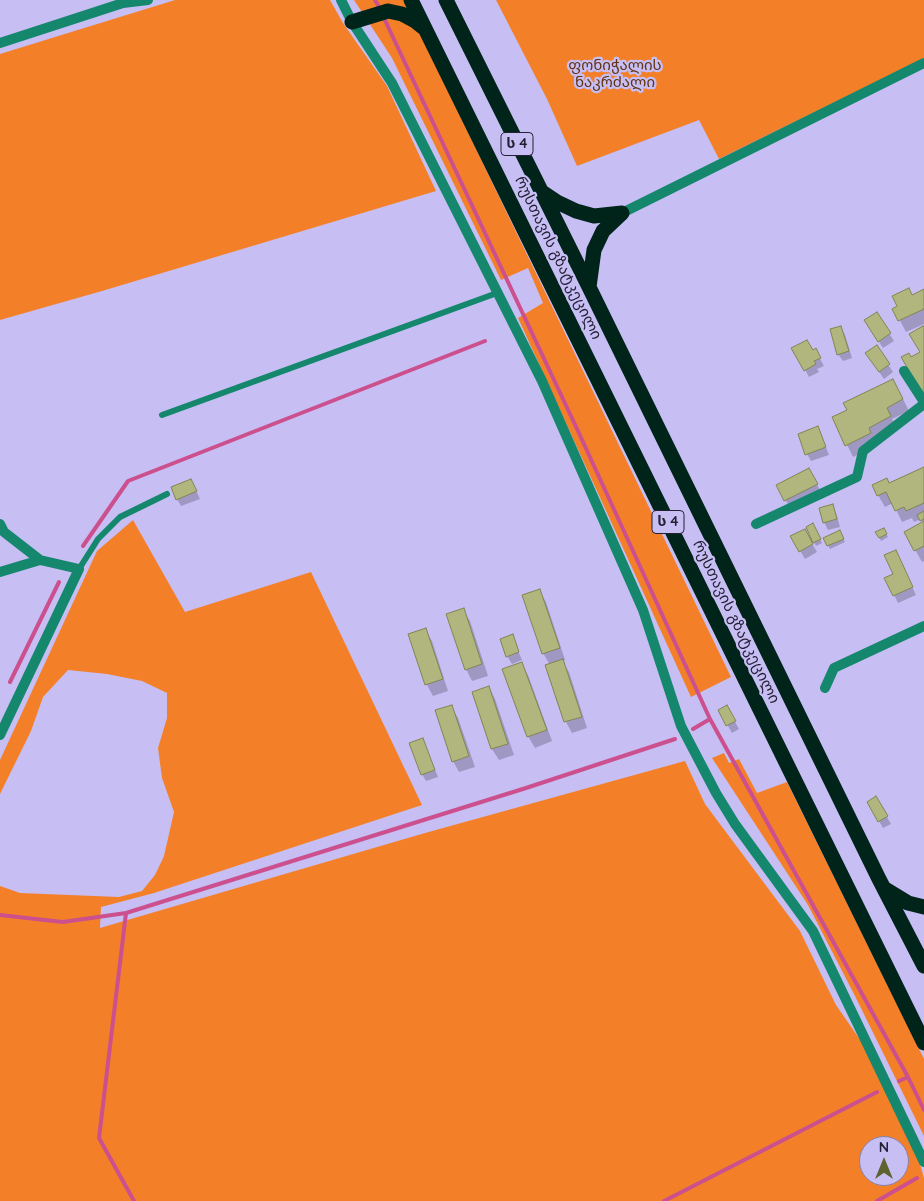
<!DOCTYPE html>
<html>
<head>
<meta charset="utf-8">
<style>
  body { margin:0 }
  #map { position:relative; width:924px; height:1201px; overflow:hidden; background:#c7bef4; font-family:Quicksand,sans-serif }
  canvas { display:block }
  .north { position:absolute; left:859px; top:1136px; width:50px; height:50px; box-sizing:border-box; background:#c7bef4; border:1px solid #867fa8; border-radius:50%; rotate:0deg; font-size:14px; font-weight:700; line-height:20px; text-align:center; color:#252135 }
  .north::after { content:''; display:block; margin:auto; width:18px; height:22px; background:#5e622f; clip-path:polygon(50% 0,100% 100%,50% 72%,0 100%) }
</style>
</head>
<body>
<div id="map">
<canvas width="924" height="1201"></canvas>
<div class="north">N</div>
</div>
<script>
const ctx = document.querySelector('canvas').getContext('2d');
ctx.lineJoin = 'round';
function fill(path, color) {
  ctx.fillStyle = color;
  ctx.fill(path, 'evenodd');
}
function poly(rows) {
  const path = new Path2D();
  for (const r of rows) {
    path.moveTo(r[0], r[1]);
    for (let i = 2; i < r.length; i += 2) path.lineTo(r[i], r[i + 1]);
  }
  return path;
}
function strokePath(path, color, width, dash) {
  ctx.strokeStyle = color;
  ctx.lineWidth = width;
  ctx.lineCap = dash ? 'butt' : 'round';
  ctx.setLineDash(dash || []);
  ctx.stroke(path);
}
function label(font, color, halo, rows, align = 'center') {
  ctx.font = font + ' Quicksand,"Noto Sans Georgian",sans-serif';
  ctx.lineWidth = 4.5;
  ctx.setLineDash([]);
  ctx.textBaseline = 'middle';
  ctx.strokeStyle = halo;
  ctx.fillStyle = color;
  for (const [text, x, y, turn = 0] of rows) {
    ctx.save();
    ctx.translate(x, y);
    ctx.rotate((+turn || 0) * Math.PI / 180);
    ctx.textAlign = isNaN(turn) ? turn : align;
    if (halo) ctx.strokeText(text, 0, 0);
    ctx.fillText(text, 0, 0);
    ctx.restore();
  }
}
const green = poly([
  [175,0,330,0,343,23,387,86,436,191,102,291,0,320,0,54],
  [354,0,404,0,731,677,691,697,518,318,543,303,528,268,501,280,392,58],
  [496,0,924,0,924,58,719,159,699,120,577,166,547,99],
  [133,520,185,612,311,572,422,805,154,893,101,907,100,928,425,833,685,761,705,804,800,931,836,1005,870,1054,913,1140,924,1178,924,1201,0,1201,0,886,20,893,119,897,142,891,155,875,164,856,174,812,162,778,158,748,167,718,167,693,142,681,107,674,68,670,43,697,31,731,0,794,0,760,97,551],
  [869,1146,899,1146,899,1176,869,1176],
  [724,753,729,763,739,759,757,793,787,782,924,1059,924,1136,855,996,808,905,712,758]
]);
const shadow = poly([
  [924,290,924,324,906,332,894,309,912,296],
  [877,314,894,341,883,348,870,328],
  [841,328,845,335,852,358,843,361,838,354],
  [876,347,893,372,884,379,867,354],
  [793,348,812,351,815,350,824,366,817,369,819,372,809,377],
  [899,391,909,411,892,419,897,428,877,445,853,457,834,418],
  [818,428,829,455,811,461,807,454],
  [924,468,924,561,922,562,905,532,923,523,921,519,914,522,912,518,902,522,893,503,885,507,878,495,889,484],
  [809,470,821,492,790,508,778,486],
  [195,488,200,499,181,506,177,499],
  [832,506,836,513,840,527,828,530,824,522],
  [813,525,822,543,816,546,807,528],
  [804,530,817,552,805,559,792,537],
  [884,530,888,537,881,541,877,533],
  [839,532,845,542,830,549,825,539],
  [899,559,916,595,898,603,886,578,894,574],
  [539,590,546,602,565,660,562,661,569,672,587,728,572,733,566,722,547,666,550,665,543,653],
  [463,610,470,621,488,676,472,681,466,669],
  [425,630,432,641,448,691,433,696,427,685,410,635],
  [512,636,522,660,512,664,507,656],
  [521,663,528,675,552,741,535,748,528,736],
  [489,687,495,699,514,755,499,760,492,749,473,692],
  [451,706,458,718,475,767,459,772,453,761],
  [726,706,739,729,732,733,719,710],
  [423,740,438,777,426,781,422,774],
  [876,798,891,824,883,828,868,802]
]);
const stream = poly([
  [375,0,380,9],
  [383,16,578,431,710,719,908,1077,924,1110],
  [83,546,128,481,485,341],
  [10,682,59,582],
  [693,729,710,719],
  [126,913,99,1138,134,1201],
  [0,915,63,922,126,913,526,788,675,739],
  [899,1081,908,1077],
  [664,1201,877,1092],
  [877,1201,917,1178]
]);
const building = poly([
  [909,288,912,295,924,289,924,309,898,321,892,309,897,306,892,296,909,288],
  [877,312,891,333,878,342,864,320,877,312],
  [841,326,849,351,837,355,830,329,841,326],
  [923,326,924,327,924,396,901,357,909,353,911,357,920,352,909,334,923,326],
  [807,340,813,350,816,348,821,358,814,361,816,364,804,371,791,348,807,340],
  [877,345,890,364,879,372,865,353,877,345],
  [893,379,903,399,887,408,891,416,869,428,871,433,845,446,832,417,847,410,843,403,893,379],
  [818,426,826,447,805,455,798,434,818,426],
  [924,467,924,503,906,511,904,507,895,511,886,492,877,496,872,485,887,478,889,483,924,467],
  [809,468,818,484,784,501,776,485,809,468],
  [191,479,197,491,176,500,171,487,191,479],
  [833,504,837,519,823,523,819,508,833,504],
  [924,511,924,519,920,521,917,515,924,511],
  [924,521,924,546,914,551,904,532,924,521],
  [813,523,821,539,813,543,806,527,813,523],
  [884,528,887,534,879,538,875,532,884,528],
  [805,529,813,544,799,552,790,536,805,529],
  [840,530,844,539,827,546,823,538,840,530],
  [896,550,913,587,893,596,884,578,893,574,884,555,896,550],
  [540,589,560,648,542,654,522,595,540,589],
  [464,608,482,664,465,670,446,614,464,608],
  [426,628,443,679,425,685,408,634,426,628],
  [513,634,519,652,506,657,500,639,513,634],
  [563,659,582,717,564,722,545,665,563,659],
  [522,662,547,730,527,737,502,669,522,662],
  [489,686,508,744,491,749,472,692,489,686],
  [452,705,469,756,452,762,435,710,452,705],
  [727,705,736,721,726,726,718,710,727,705],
  [423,738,435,770,421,775,409,743,423,738],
  [876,796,888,816,878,822,867,802,876,796]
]);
const service = poly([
  [162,415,497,293],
  [79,569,98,539,120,517,167,494]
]);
const minor = poly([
  [0,43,123,3,148,0],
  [622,213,924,63],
  [904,371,924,402],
  [0,524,4,532,40,560,79,569,0,735],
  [756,524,857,477,863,451,924,404],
  [0,572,40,560],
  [825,688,834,668,924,626]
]);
const tertiary = poly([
  [341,0,352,22,392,83,542,381,643,610,681,726,716,793,735,824,813,931,924,1162]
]);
const motorway = poly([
  [411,0,924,1043],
  [446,0,589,287,879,879,924,966],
  [352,22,388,11,402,14,415,21,425,29],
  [542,192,557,202,576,211,594,216,622,213,603,231,594,250,589,287],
  [885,889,908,903,924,907]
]);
const shields = [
  [517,144,32],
  [668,522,32]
];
const shieldNames = [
  ["ს 4",517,144],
  ["ს 4",668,522]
];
const parkNames = [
  ["ფონიჭალის",615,65],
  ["ნაკრძალი",615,82]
];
const streetNames = [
  ["რუსთავის გზატკეცილი",558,258,64],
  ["რუსთავის გზატკეცილი",736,622,64]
];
fill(green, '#f38028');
fill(shadow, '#0003');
strokePath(stream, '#cb508d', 4);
fill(building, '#b1b57e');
strokePath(building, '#818550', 1);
strokePath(service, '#14876d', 6);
strokePath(minor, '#14876d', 10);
strokePath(tertiary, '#14876d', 10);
strokePath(motorway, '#00231a', 15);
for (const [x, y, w] of shields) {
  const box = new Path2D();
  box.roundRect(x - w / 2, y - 11.5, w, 23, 4);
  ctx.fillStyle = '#c7bef4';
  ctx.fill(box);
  strokePath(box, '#252135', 1);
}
label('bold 14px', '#252135', null, shieldNames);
label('15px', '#613313', '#c7bef4', parkNames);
label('15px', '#252135', '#c7bef4', streetNames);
</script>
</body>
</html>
